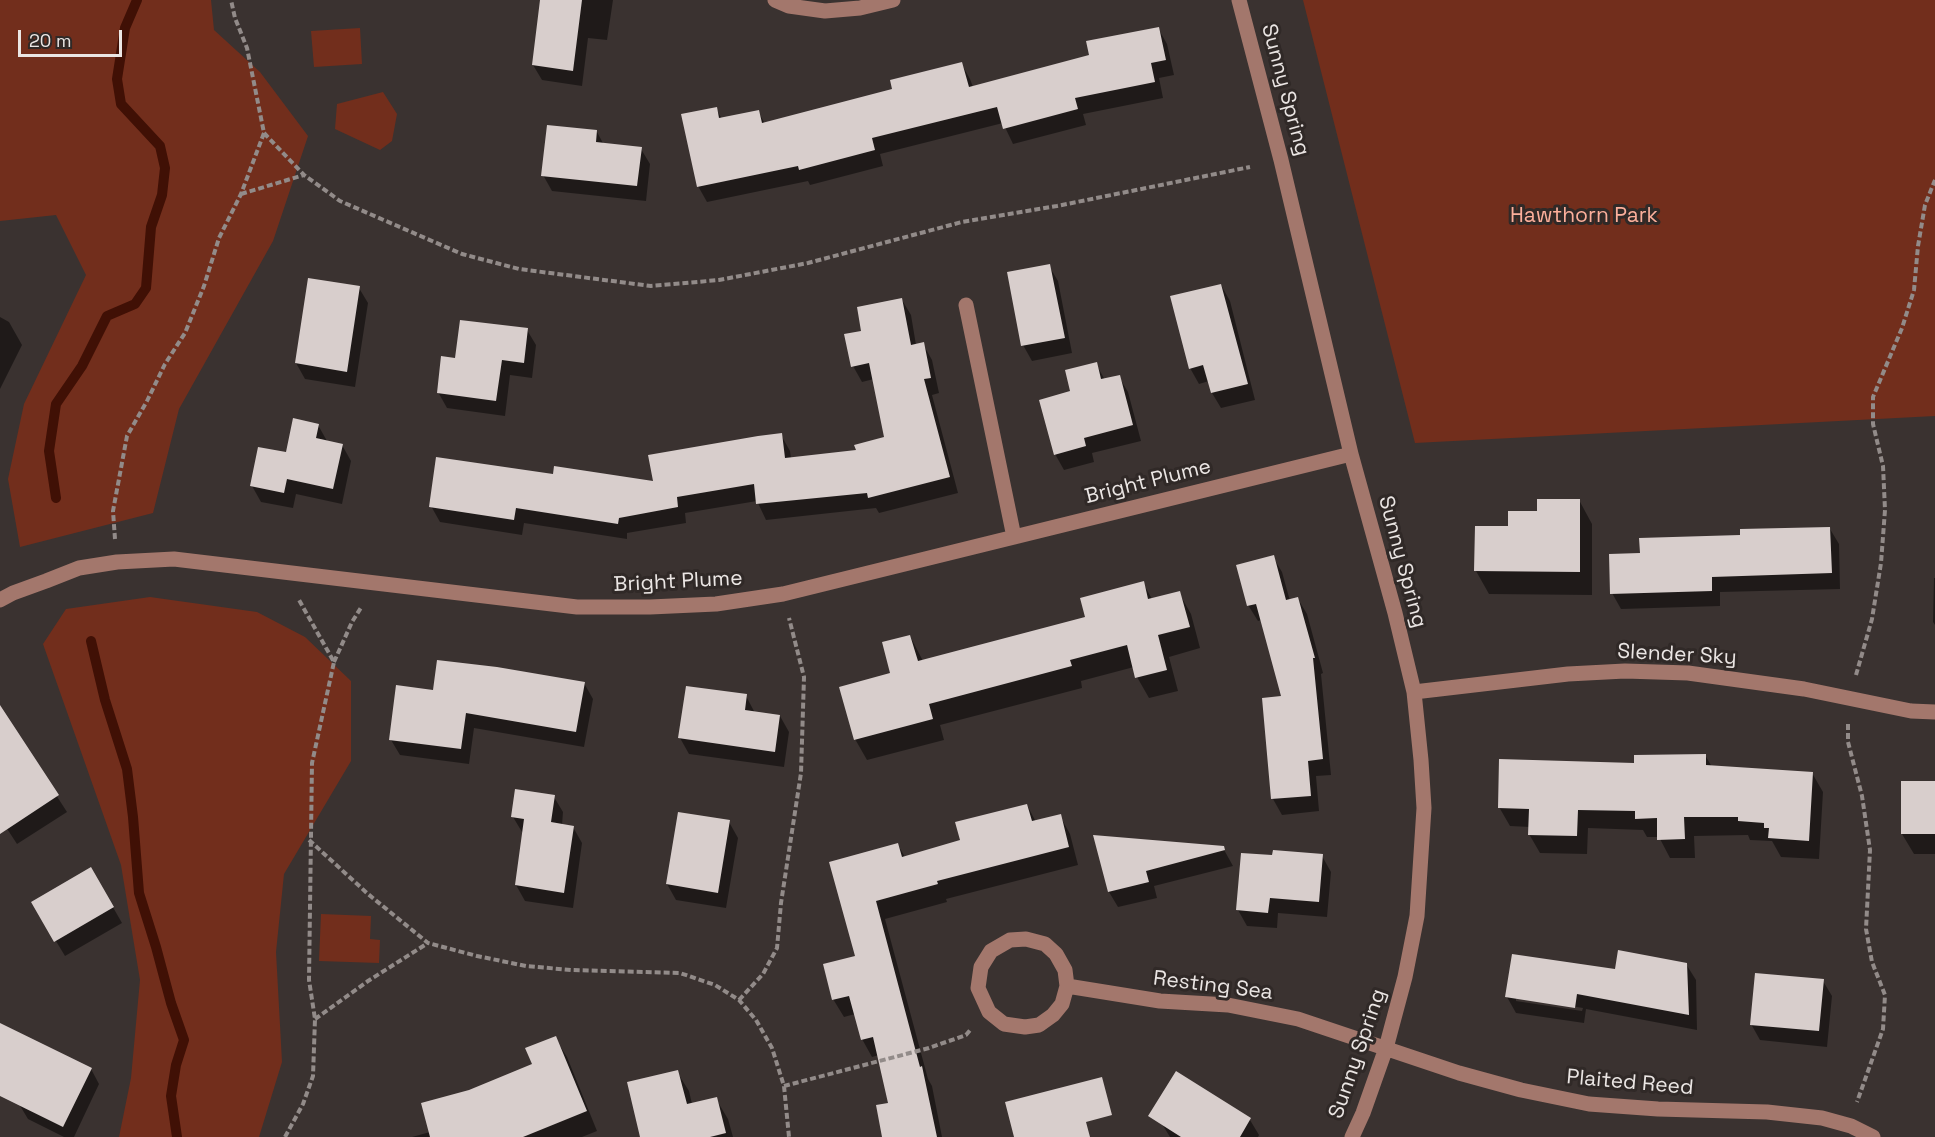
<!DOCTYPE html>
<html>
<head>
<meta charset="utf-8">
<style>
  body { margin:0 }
  #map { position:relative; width:1935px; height:1137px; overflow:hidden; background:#3a3230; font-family:"Space Grotesk",sans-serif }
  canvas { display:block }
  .scale { position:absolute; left:18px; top:30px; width:104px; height:27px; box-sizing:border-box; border:3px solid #ebe6e4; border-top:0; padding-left:8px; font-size:18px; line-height:21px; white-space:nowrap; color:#ebe6e4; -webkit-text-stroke:4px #302927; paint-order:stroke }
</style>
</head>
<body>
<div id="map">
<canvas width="1935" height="1137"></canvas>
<div class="scale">20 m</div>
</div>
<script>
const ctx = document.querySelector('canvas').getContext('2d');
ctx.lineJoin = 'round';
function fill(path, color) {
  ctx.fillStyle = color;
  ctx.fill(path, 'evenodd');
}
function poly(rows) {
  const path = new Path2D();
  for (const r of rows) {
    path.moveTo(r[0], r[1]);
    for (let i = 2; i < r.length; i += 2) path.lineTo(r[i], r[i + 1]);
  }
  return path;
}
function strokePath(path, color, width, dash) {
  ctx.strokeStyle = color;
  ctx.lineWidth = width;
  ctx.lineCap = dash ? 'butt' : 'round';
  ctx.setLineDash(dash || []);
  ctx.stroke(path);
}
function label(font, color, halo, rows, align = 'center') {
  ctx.font = font + ' "Space Grotesk",sans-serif';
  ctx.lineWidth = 6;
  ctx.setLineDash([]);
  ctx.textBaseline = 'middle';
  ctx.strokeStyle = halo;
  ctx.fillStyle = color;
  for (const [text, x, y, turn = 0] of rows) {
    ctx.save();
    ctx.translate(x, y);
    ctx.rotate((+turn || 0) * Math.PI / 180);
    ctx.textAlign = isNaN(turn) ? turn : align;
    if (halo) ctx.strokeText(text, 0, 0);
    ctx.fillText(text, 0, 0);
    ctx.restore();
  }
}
const green = poly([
  [0,0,211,0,214,30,260,72,308,136,273,241,179,409,153,513,20,547,8,479,24,404,86,275,56,215,0,221],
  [1303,0,1935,0,1935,416,1415,443],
  [360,28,362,64,314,67,311,31],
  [383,92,397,114,392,141,380,150,335,129,337,104],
  [150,597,257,612,305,637,351,681,351,761,284,874,276,952,282,1062,259,1137,119,1137,131,1078,140,980,121,865,43,644,66,609],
  [321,914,371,916,370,939,380,940,379,963,319,961]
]);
const shadow = poly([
  [541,0,613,0,607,40,588,38,582,86,542,80,533,65],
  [1158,28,1167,44,1174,75,1159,78,1163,98,1083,114,1086,125,1013,144,1003,123,880,154,883,166,810,185,808,181,707,202,698,186,716,109,722,119,758,111,765,124,894,90,961,63,970,79,973,87,1091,56],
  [597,132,604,145,641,149,650,164,646,201,552,191,543,175],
  [1049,266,1058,281,1072,353,1032,361,1023,345],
  [1221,285,1230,301,1255,400,1221,408,1212,393,1209,381,1199,384,1190,368],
  [359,288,368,303,355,387,305,379,296,363],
  [902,300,911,315,916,345,923,344,932,360,939,393,932,395,958,493,879,513,876,508,766,520,757,501,685,513,686,523,627,533,627,539,524,523,522,535,440,522,431,506,554,476,655,482,781,435,790,451,791,459,858,452,886,438,874,379,862,382,853,366,863,332],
  [0,317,9,322,22,345,0,389],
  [527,330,536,345,532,378,510,375,505,416,447,408,438,392,456,360],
  [1096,364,1105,380,1119,377,1128,392,1141,441,1092,453,1094,462,1064,470,1055,454,1072,392],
  [318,425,327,441,342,445,351,461,342,504,296,494,293,508,261,502,252,486],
  [1579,500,1592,524,1592,595,1489,594,1476,571,1510,528,1539,512],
  [1830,529,1839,544,1840,589,1720,592,1720,606,1621,609,1612,593,1641,554,1742,537],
  [1273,557,1282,572,1290,601,1298,599,1307,614,1323,673,1321,674,1331,775,1316,776,1319,811,1282,815,1273,799,1283,698,1262,620,1258,621,1248,605],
  [1934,578,1935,578,1935,625,1933,622],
  [1143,583,1152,599,1179,593,1191,614,1200,648,1169,657,1178,691,1149,698,1137,677,1134,667,1081,681,1082,688,940,725,944,740,867,760,855,739,892,674,910,636,923,661,1086,618],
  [584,683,593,699,584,747,474,728,469,764,400,755,391,740,435,692],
  [746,696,755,713,780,716,789,732,784,767,689,754,680,738],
  [7,719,67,812,17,844,0,818,0,724],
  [1705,755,1712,767,1812,773,1823,792,1819,859,1781,857,1772,841,1750,840,1748,835,1694,836,1695,858,1670,858,1659,837,1647,837,1643,830,1588,828,1587,854,1540,853,1529,834,1530,827,1510,826,1499,807,1636,765],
  [1935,783,1935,854,1914,854,1902,834],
  [554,797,563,812,562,825,573,827,582,843,573,908,525,901,516,885,524,833,522,832,513,817],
  [1027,805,1036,822,1060,816,1070,834,1078,865,946,899,947,902,885,919,928,1079,932,1086,942,1137,884,1137,890,1104,879,1055,872,1057,862,1039,855,1014,844,1017,833,999,857,957,831,863,898,845,905,857,962,841],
  [729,822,738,838,726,908,676,900,667,884],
  [1095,837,1223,848,1233,866,1154,886,1157,898,1118,907,1109,892],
  [1322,856,1331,872,1327,917,1278,913,1277,928,1247,926,1238,910,1273,857],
  [91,869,122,923,65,956,33,903],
  [1686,964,1696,980,1697,1030,1586,1009,1584,1023,1516,1013,1507,997,1616,971],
  [1516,997,1583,1008,1582,1011,1516,1001],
  [1823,981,1832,996,1827,1047,1760,1040,1751,1024],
  [0,1026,91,1069,99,1084,74,1137,64,1137,28,1119,19,1104,0,1088],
  [555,1038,567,1057,597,1131,582,1137,412,1137,430,1132,470,1091,534,1065],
  [677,1072,689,1091,692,1104,716,1099,728,1119,733,1137,642,1137],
  [1250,1120,1259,1135,1258,1137,1170,1137,1162,1124]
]);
const stream = poly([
  [56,498,49,451,56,404,82,366,107,316,135,304,146,288,151,227,162,195,165,168,160,146,121,104,117,79,125,28,137,0],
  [91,641,105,700,127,769,133,817,139,893,156,947,171,1003,184,1040,176,1065,171,1096,177,1137]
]);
const building = poly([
  [540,0,582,0,573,71,532,65],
  [1159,27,1166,60,1151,63,1155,82,1075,98,1078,109,1003,129,997,107,872,138,875,150,799,170,798,166,697,187,681,114,717,107,719,118,759,110,762,123,892,89,890,80,962,62,969,87,1089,55,1086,41],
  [547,125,597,130,596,142,642,147,637,186,541,176],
  [1050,264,1065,338,1021,346,1007,272],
  [308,278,360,286,347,372,295,363],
  [1221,284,1248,384,1211,393,1203,365,1189,369,1170,296],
  [902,298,911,345,924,342,931,378,924,379,950,477,868,498,867,493,756,504,754,484,677,497,678,507,619,518,618,524,516,508,514,520,429,507,436,457,553,474,554,466,653,481,648,455,758,436,782,433,785,458,856,450,854,445,884,437,869,363,851,367,844,334,861,331,857,307],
  [460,320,528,328,524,363,502,360,496,401,437,393,441,356,455,358],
  [1097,362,1101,379,1120,375,1133,425,1084,438,1086,446,1054,455,1039,400,1070,391,1065,370],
  [293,418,319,424,316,438,343,444,333,489,287,479,284,493,250,486,258,447,286,452],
  [1537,499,1580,499,1580,572,1474,571,1475,526,1508,526,1508,511,1537,511],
  [1830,527,1832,573,1712,577,1712,591,1610,594,1609,554,1640,553,1639,538,1740,535,1740,529],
  [1274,555,1286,600,1298,597,1315,658,1313,658,1323,759,1308,761,1311,796,1271,799,1262,698,1281,696,1256,604,1247,606,1236,565],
  [1144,581,1148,599,1180,591,1190,627,1158,635,1167,670,1135,678,1127,645,1070,660,1072,666,929,704,933,719,854,740,839,687,890,673,882,642,910,635,918,661,1085,617,1080,598],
  [437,660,497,667,585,682,576,732,466,713,461,749,389,740,396,685,433,690],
  [686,686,747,694,745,710,780,715,775,752,678,738],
  [0,705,59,795,0,834],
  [1706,754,1706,765,1813,772,1809,841,1768,838,1769,828,1764,828,1764,823,1738,821,1738,817,1684,817,1685,839,1657,840,1657,818,1635,819,1635,811,1578,810,1577,836,1528,835,1529,809,1498,808,1499,759,1634,763,1634,755],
  [1901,781,1935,781,1935,834,1901,834],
  [515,789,555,795,551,822,574,826,564,893,515,885,524,819,511,817],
  [1027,804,1032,821,1061,814,1069,847,937,881,938,884,876,901,920,1067,922,1066,937,1137,882,1137,876,1105,888,1103,873,1037,861,1040,849,996,832,1000,823,964,855,956,829,862,898,843,902,857,960,840,955,822],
  [678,812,730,820,718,893,666,884],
  [1093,835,1224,846,1225,850,1146,871,1149,882,1108,892],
  [1273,850,1323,854,1319,902,1270,898,1268,913,1236,910,1241,853,1272,855],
  [91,867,114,907,54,942,31,902],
  [1618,950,1687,963,1689,1015,1577,994,1575,1008,1505,997,1512,954,1615,969],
  [1755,973,1824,979,1819,1031,1750,1025],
  [0,1023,92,1068,63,1127,0,1096],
  [556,1036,587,1111,523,1137,430,1137,421,1103,469,1090,532,1064,525,1048],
  [678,1070,687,1104,717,1097,726,1133,710,1137,640,1137,627,1082],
  [1176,1071,1251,1118,1240,1137,1181,1137,1148,1116],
  [1102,1077,1112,1115,1086,1122,1090,1137,1014,1137,1005,1102]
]);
const path = poly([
  [264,133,304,175,340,201,462,254,519,269,651,286,719,280,808,263,962,222,1057,206,1250,167],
  [241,194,304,175],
  [115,539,113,511,127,436,147,401,165,364,185,333,204,286,219,238,241,194,264,133,247,48,235,18,231,0],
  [334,662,352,622,362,606],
  [1856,675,1872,619,1881,563,1885,510,1883,466,1873,424,1873,397,1902,328,1914,290,1918,246,1925,205,1935,180],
  [1848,724,1848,742,1862,796,1870,850,1866,929,1872,962,1885,995,1883,1029,1857,1102],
  [309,840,368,894,428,943,477,956,526,966,571,970,680,973,715,985,739,1000,756,1020,772,1048,784,1086,789,1137],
  [739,1000,763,974,777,948,781,903,801,773,804,677,789,618],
  [315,1019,368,981,428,943],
  [784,1086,929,1048,966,1035,971,1029],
  [285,1137,303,1104,313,1076,315,1019,309,980,312,763,334,662,299,600]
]);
const minor = poly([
  [775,0,789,6,825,11,860,8,893,0],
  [1239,0,1281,160,1351,454,1395,613,1414,692,1421,760,1424,808,1417,916,1405,977,1386,1048,1363,1113,1352,1137],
  [966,305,1014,537],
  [0,600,13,593,46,581,79,568,117,562,174,559,577,607,650,607,716,604,783,594,1351,454],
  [1414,692,1568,674,1625,671,1688,673,1804,689,1911,711,1935,712],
  [1067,986,1062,1004,1053,1015,1039,1025,1025,1027,1004,1024,989,1012,978,988,981,967,991,951,1010,940,1026,939,1045,944,1056,954,1065,970,1067,986,1160,1001,1228,1005,1298,1019,1459,1073,1521,1090,1589,1104,1658,1109,1767,1112,1822,1118,1851,1126,1873,1137]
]);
const streetNames = [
  ["Sunny Spring",1285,90,75],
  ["Bright Plume",1148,482,-14],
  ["Sunny Spring",1402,562,75],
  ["Bright Plume",678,582,-3],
  ["Slender Sky",1677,655,3],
  ["Resting Sea",1213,986,7],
  ["Sunny Spring",1358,1054,-71],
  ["Plaited Reed",1630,1083,5]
];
const parkNames = [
  ["Hawthorn Park",1584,216]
];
fill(green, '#722e1c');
fill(shadow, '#0007');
strokePath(stream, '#401005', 10);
fill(building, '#d8cecc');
strokePath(path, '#928b89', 4, [6, 3]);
strokePath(minor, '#a3776c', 15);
label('21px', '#ebe6e4', '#302927', streetNames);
label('21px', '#fcaf9b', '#302927', parkNames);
</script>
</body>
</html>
